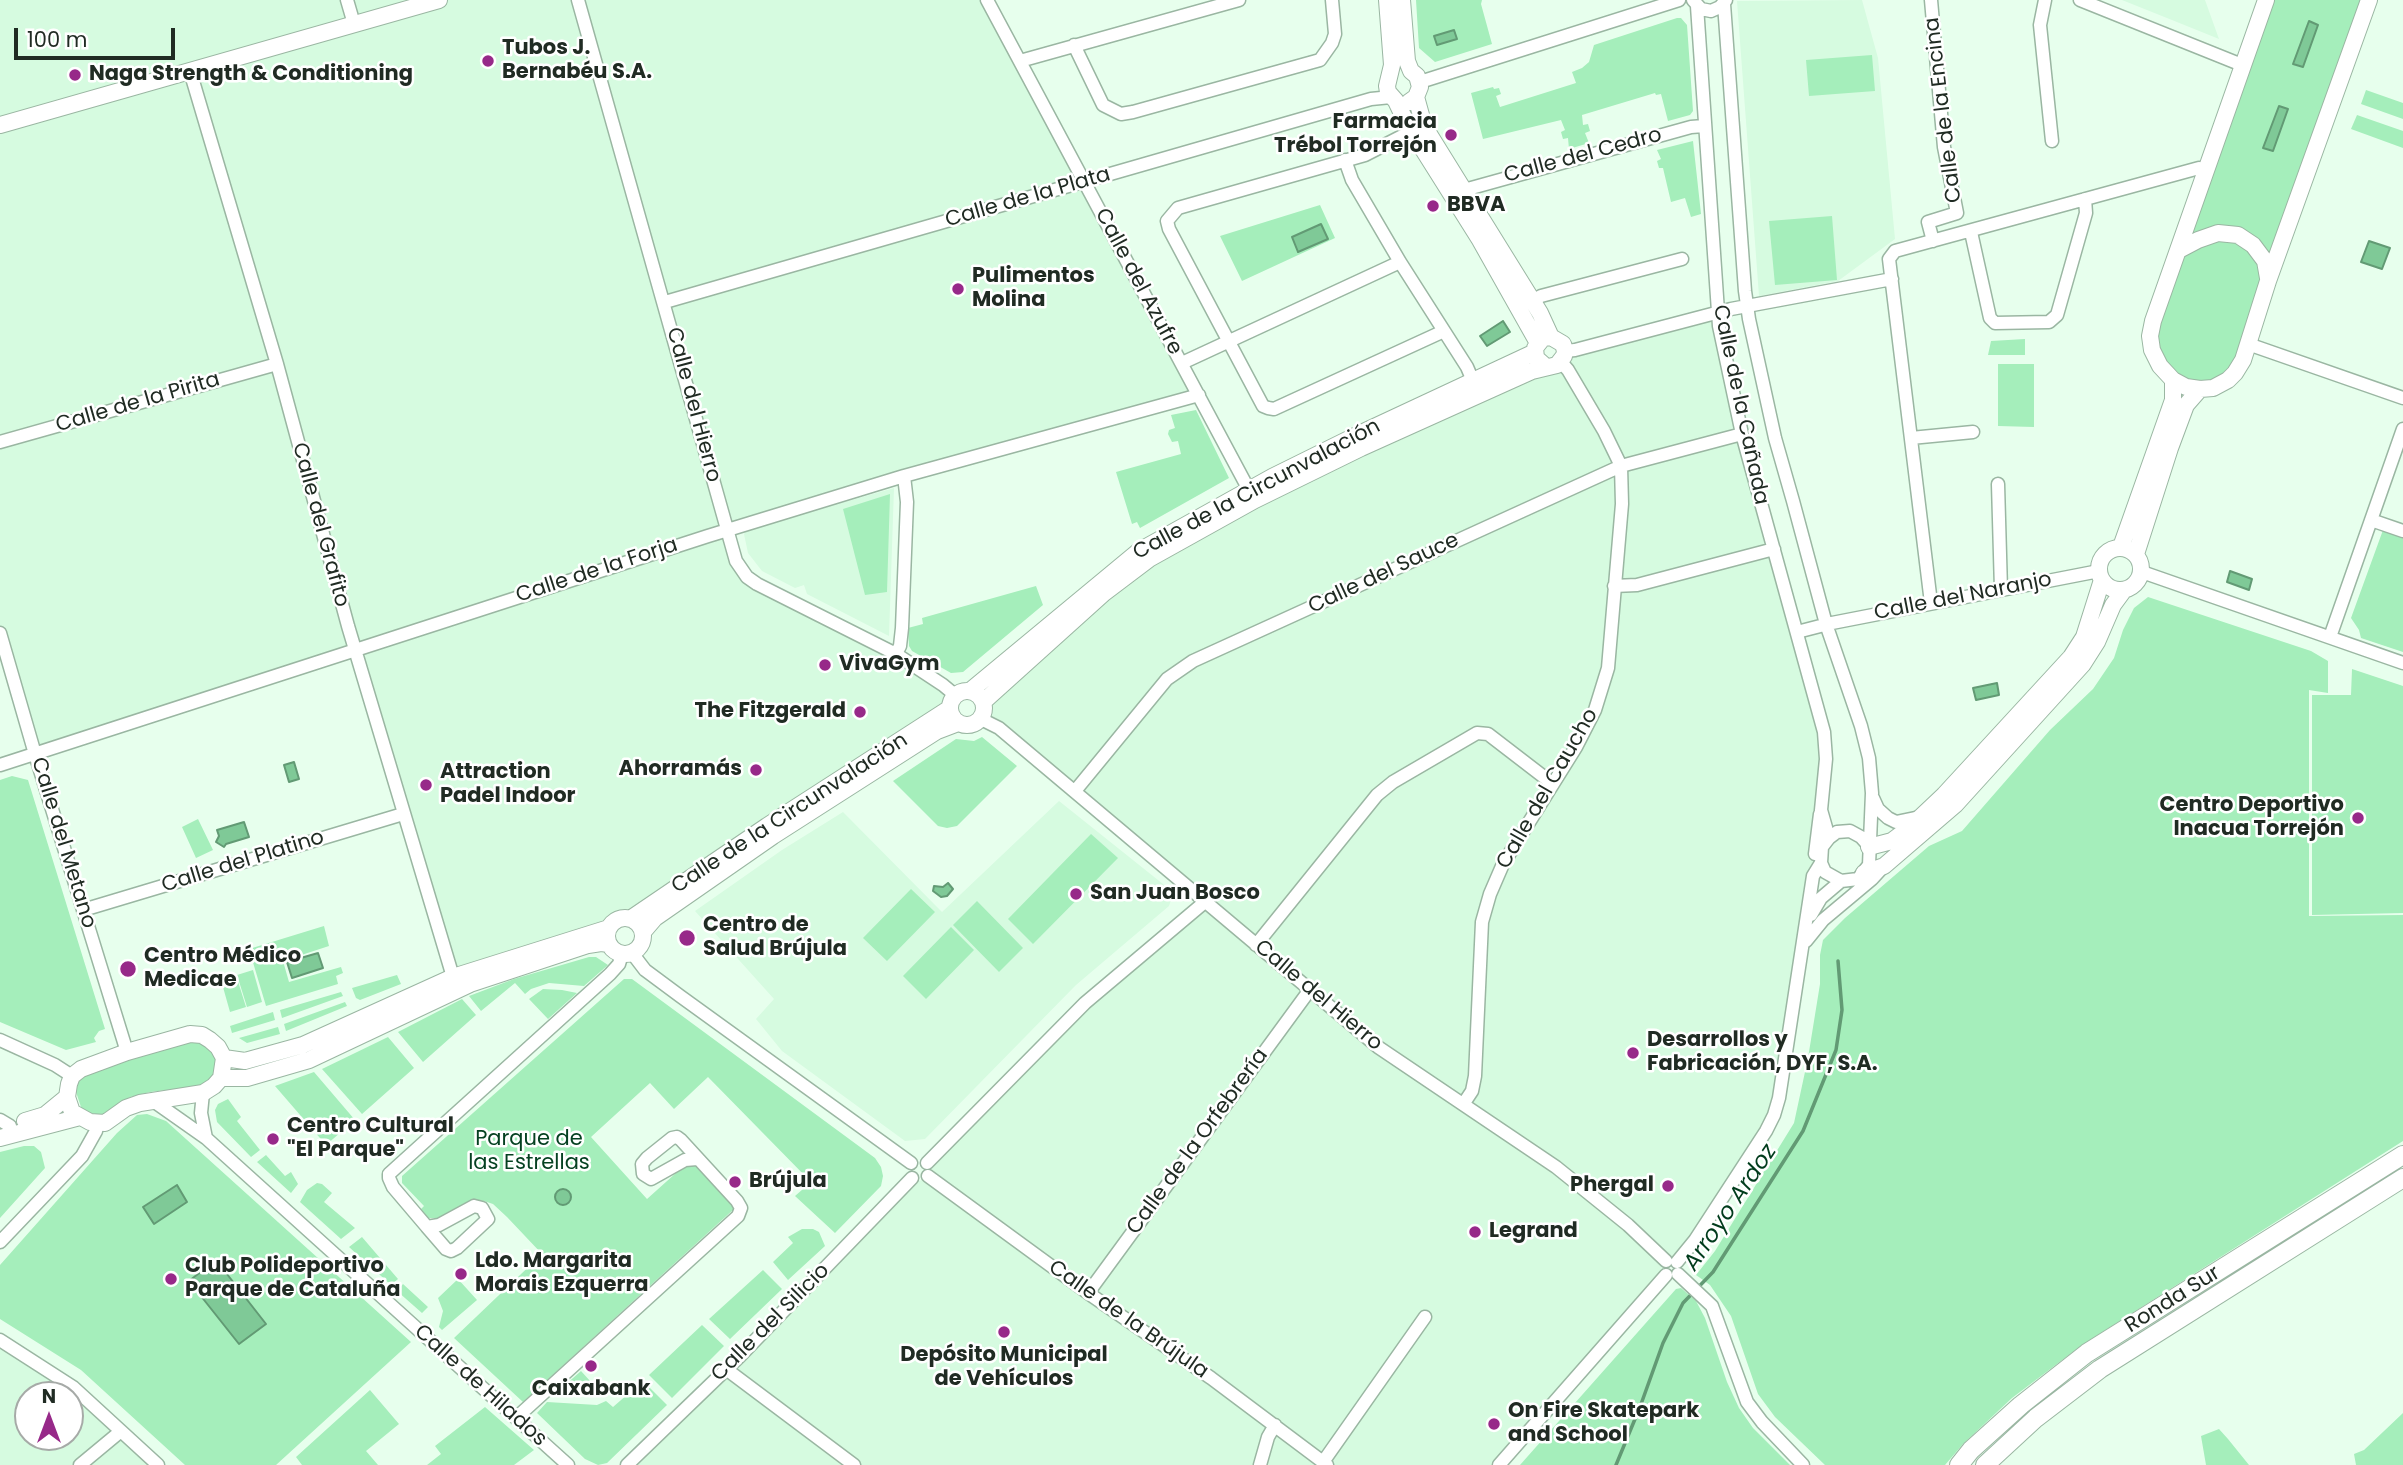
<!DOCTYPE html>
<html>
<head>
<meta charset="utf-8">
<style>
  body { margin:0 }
  #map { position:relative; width:2403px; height:1465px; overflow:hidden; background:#e7ffed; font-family:Poppins,sans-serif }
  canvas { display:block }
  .north { position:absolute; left:14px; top:1381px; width:70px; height:70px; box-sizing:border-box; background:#fff; border:2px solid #a6aaa7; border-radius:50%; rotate:0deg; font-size:19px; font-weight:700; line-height:28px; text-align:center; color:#202b23 }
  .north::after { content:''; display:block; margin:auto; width:24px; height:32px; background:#972989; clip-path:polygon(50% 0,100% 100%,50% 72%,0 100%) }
  .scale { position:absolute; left:14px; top:28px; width:161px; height:32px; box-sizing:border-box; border:4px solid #202b23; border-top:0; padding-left:9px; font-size:21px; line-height:24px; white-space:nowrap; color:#202b23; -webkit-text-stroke:5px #fff; paint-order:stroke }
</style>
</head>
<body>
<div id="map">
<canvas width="2403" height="1465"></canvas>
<div class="north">N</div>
<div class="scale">100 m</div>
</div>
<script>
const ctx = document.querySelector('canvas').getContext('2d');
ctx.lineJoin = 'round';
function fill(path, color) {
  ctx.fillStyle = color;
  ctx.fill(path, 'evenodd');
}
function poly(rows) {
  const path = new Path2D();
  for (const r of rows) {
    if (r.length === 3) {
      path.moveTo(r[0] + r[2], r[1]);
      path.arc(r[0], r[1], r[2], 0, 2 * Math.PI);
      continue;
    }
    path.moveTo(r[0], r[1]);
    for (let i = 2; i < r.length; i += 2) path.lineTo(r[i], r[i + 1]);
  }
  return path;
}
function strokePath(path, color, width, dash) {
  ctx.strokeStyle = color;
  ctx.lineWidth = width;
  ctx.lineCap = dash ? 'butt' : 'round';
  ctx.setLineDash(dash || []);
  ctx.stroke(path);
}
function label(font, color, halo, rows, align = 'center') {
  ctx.font = font + ' Poppins,sans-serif';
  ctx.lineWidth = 5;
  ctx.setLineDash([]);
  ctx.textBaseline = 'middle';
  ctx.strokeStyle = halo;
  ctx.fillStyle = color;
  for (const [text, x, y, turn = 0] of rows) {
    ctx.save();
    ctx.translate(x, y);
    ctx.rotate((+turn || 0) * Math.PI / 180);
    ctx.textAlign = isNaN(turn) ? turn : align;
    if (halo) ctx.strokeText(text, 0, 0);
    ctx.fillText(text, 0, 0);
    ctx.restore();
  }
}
const built = poly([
  [0,0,987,0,1199,395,727,530,741,570,896,654,952,700,950,704,625,918,453,977,354,650,35,754,0,633],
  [1862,0,1878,58,1895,239,1838,281,1759,296,1737,1],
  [2122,0,2205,0,2219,39,2172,20],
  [1717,313,1824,732,1824,843,1774,1115,1677,1262,1663,1265,1664,1273,1499,1465,627,1465,917,1181,924,1180,930,1172,929,1167,1023,1065,1206,902,983,714,984,706,1149,559,1564,356],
  [894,488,889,636,807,594,804,585,795,588,762,571,748,553,744,534,747,530],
  [1059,801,1163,884,1172,897,1169,906,1076,985,925,1139,905,1141,782,1051,756,1019,774,999,695,911,782,850,843,812,942,912],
  [0,1340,49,1371,158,1465,0,1465],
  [28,1395,70,1395,70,1437,28,1437]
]);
const green = poly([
  [1416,0,1482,0,1481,4,1492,44,1435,62,1419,48],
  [2273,0,2363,0,2238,358,2226,376,2200,385,2174,376,2157,350,2158,322],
  [1677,18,1681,18,1687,25,1693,111,1690,115,1668,121,1661,94,1656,95,1655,93,1582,115,1583,125,1588,124,1590,131,1585,133,1589,143,1569,149,1568,138,1563,139,1561,132,1565,130,1561,120,1483,139,1471,93,1493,87,1494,89,1499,88,1501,94,1496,96,1500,107,1576,83,1572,72,1582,68,1589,62,1594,45],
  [1872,55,1875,91,1809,96,1806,60],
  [2366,90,2403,103,2403,119,2361,104],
  [2357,115,2403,131,2403,148,2351,129],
  [1693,141,1701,214,1691,217,1685,198,1671,202,1663,168,1659,168,1657,161,1661,159,1657,150],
  [1320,205,1335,238,1242,281,1220,236],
  [1832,216,1837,280,1775,285,1769,221],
  [2025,339,2025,355,1988,355,1991,341],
  [1998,364,2034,364,2034,427,1998,426],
  [1196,410,1229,478,1140,528,1137,522,1132,524,1116,472,1181,454,1178,441,1172,442,1168,434,1169,430,1175,428,1171,415],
  [890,494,887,592,865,595,843,509],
  [2383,530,2403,537,2403,652,2361,638,2359,630,2351,618],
  [1036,586,1043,605,963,672,951,673,912,651,909,646,908,628,923,624,922,618],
  [2148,597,2311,651,2328,661,2328,693,2309,690,2309,916,2403,915,2403,1141,2082,1345,2012,1398,1963,1444,1945,1465,1825,1465,1775,1417,1758,1394,1731,1316,1710,1285,1696,1275,1715,1251,1794,1123,1808,1058,1820,984,1820,955,1823,940,1845,918,1929,846,1962,831,2050,730,2093,689,2114,658,2123,630,2134,608],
  [2352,669,2403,686,2403,913,2312,915,2312,695,2351,695],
  [982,737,1017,766,957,826,947,828,938,826,893,781,956,739,974,741],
  [12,776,28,780,105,1029,99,1031,94,1038,96,1042,66,1050,0,1022,0,780],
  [198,819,213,850,196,858,182,827],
  [1091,834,1118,858,1033,944,1008,919],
  [911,889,935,912,887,961,863,938],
  [977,901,1023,948,999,972,953,925],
  [324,926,329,946,283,961,289,982,341,967,343,973,336,976,338,984,266,1006,249,949],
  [951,927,974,950,926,999,903,976],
  [589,957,596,957,608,965,584,986,549,983,531,989,525,994,515,983,481,1011,469,996,514,979],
  [253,970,262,1002,247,1007,237,975],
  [236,975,246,1007,230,1012,221,980],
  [397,975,401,984,360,1000,356,998,352,988],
  [624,979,632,979,875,1158,881,1167,883,1176,881,1186,835,1233,795,1196,811,1182,708,1077,674,1109,650,1083,591,1137,647,1199,686,1164,694,1162,734,1203,735,1208,523,1402,454,1338,542,1254,507,1217,493,1204,484,1201,474,1200,463,1204,444,1218,428,1218,421,1209,424,1206,402,1183,402,1176],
  [543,989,562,990,577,993,548,1019,529,999],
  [341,992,343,996,282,1018,280,1010],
  [462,999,476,1015,423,1062,398,1032],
  [345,1002,347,1006,286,1031,284,1024],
  [273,1012,275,1020,232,1033,230,1026],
  [278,1027,280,1034,247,1043,239,1038],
  [388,1037,414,1068,362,1114,322,1069],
  [190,1040,208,1043,217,1059,215,1074,208,1081,200,1086,150,1092,130,1097,101,1115,86,1112,81,1107,76,1092,78,1082,85,1076,95,1069],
  [314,1072,355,1120,326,1145,275,1086],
  [228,1099,241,1117,237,1121,260,1150,251,1157,217,1122,215,1110,218,1104],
  [147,1114,166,1121,411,1342,276,1465,185,1465,81,1370,0,1319,0,1265,117,1133,137,1115],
  [24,1146,34,1146,41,1152,45,1168,0,1218,0,1152],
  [266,1155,285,1176,291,1172,298,1184,291,1193,257,1162],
  [317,1183,322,1184,332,1193,324,1202,355,1228,341,1239,300,1202,307,1190],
  [802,1229,813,1229,819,1232,825,1246,788,1280,773,1262,793,1243,788,1237],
  [362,1237,398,1279,391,1285,349,1247],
  [763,1270,782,1289,730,1339,709,1319],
  [458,1279,477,1300,442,1330,439,1327,443,1311,438,1298],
  [403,1284,428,1307,422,1313,397,1291],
  [1681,1288,1696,1301,1705,1318,1727,1382,1739,1408,1753,1428,1790,1465,1520,1465,1676,1289],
  [702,1325,724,1346,672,1398,649,1375],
  [581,1371,601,1393,599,1395,556,1393],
  [643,1381,667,1405,607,1463,598,1465,585,1459,537,1413,547,1402,597,1405,606,1401,613,1407],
  [370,1390,399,1424,366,1451,378,1465,302,1465,296,1457],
  [485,1407,534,1450,514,1465,427,1465,441,1454,435,1446],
  [2403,1413,2403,1465,2356,1465,2354,1454,2364,1450],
  [2219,1429,2228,1439,2249,1465,2206,1465,2201,1436]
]);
const water = poly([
  [2309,21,2318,25,2303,67,2293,64,2309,21],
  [1454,30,1457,39,1437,45,1434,36,1454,30],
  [2279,106,2288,109,2273,151,2263,148,2279,106],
  [1321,224,1328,239,1298,252,1292,237,1321,224],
  [2369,241,2390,248,2382,269,2361,262,2369,241],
  [1503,321,1510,332,1487,346,1480,336,1503,321],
  [2230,571,2252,579,2249,590,2227,582,2230,571],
  [1997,683,1999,695,1976,700,1973,688,1997,683],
  [294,762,299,779,289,782,284,765,294,762],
  [244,822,249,837,226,844,224,847,216,842,219,836,217,830,244,822],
  [948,883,953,889,947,896,941,897,933,891,934,886,943,887,948,883],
  [318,953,323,968,292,978,287,962,318,953],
  [177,1185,187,1202,154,1224,143,1207,177,1185],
  [563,1197,8],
  [216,1260,266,1324,239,1344,189,1281,216,1260]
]);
const stream = poly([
  [1616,1465,1640,1407,1663,1343,1683,1303,1713,1272,1803,1131,1836,1050,1842,1010,1838,961]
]);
const minor = poly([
  [347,0,354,24],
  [578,0,736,561,747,577,757,584,896,654,943,685,955,695],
  [987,0,1249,490],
  [1693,0,1701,9,1711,11,1720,7,1726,0],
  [1931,0,1944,147,1957,213,1928,222,1933,241],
  [2045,0,2040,25,2052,141],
  [2080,0,2242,65],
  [1724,4,1745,291,1749,319,1775,438,1793,501,1826,624,1861,726,1869,758,1872,793,1869,865,1858,879,1841,881,1825,872,1821,863,1822,847,1829,838,1837,832,1850,831,1861,837,1869,846],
  [1697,6,1719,326,1742,434,1824,732,1826,759,1821,810,1829,838],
  [1074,45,1103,105,1121,114,1133,112,1320,60,1332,43,1335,34,1332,0],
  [1020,61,1239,0],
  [190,71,277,364,348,626,453,977],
  [1420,82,1679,0],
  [1412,131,1365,155,1178,208,1167,221,1169,229,1263,406,1268,408,1274,409,1444,331],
  [1345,160,1352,180,1400,262,1467,367,1473,381],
  [1464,190,1691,127,1704,126],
  [1971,232,1990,318,1995,323,2049,322,2057,315,2086,213,2085,199],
  [1532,301,1541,296,1682,259],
  [665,302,1371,99,1391,97],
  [2248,344,2403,398],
  [1565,351,1575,350,1731,309,1892,279],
  [1182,363,1400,262],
  [1911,438,1973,432],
  [0,442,277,364],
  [1998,484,2001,590],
  [2371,520,2403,531],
  [2142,572,2403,663],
  [1614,586,1637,585,1774,549],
  [1931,603,1889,259,1895,251,2199,168,2206,170],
  [1797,632,1832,623,2099,571],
  [0,633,35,754,127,1052],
  [2330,637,2403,429],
  [896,654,900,646,902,628,907,502,904,476],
  [981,719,999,728,1378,1047,1556,1167,1628,1225,1666,1261],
  [0,765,708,536,904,476,1199,395],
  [1075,791,1167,679,1193,661,1621,466,1742,434],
  [1873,798,1878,809,1888,818,1896,822,1920,817],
  [1815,854,1820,814],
  [83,910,403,814],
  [1811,915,1821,898,1841,881],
  [1806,941,1823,920,1872,879,1883,867],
  [1256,945,1377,795,1393,782,1477,733,1488,734,1553,784],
  [632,953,645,970,680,996,911,1163],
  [0,1040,55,1065,72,1076],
  [203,1093,201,1113,206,1138],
  [152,1100,206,1138,568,1465],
  [1464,1103,1472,1091,1475,1076,1482,922,1490,894,1503,864,1576,747,1595,710,1608,668,1622,504,1621,466,1604,431,1568,370,1561,362],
  [0,1120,10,1126],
  [927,1163,1085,1003,1206,901],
  [928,1176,1088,1293,1211,1378,1327,1465],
  [474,1206,482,1208,488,1219,457,1248,451,1251,446,1249,427,1227,439,1225,474,1206],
  [427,1227,393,1187,389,1178,389,1174,610,974,619,964,622,954],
  [0,1242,82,1156,96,1131,98,1124],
  [1677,1262,1695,1240,1766,1131,1774,1115,1779,1098,1813,876,1821,863],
  [1678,1274,1712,1306,1747,1402,1762,1422,1803,1465],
  [1088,1293,1309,991],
  [0,1340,73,1387,158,1465],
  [726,1369,854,1465],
  [516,1418,738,1216,741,1208,737,1201,681,1140,677,1137,672,1138,647,1158,642,1164,643,1174,651,1179,685,1160,697,1159],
  [1323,1462,1425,1317],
  [80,1465,121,1431],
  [627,1465,740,1356,912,1178],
  [1260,1465,1268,1437,1275,1425],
  [1499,1465,1666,1275]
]);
const tertiary = poly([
  [1387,0,1392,65,1387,86,1388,92,1396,101,1407,124,1480,240,1538,343],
  [1402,0,1407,61,1411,71,1417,76,1420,87,1416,97,1409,102],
  [2266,0,2153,321,2150,336,2152,350,2160,366,2173,380,2186,387,2200,389,2213,388,2228,380,2235,373,2243,360,2268,281,2369,0],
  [1416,97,1424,126,1540,313,1551,337],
  [0,125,439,0],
  [2179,250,2198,240,2218,233,2238,235,2253,245,2265,261,2268,278],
  [2121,547,2173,400,2173,380],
  [2120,569,21],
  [2136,554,2170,448,2186,405,2200,389],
  [967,708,17],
  [970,691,1139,551,1272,477,1355,436,1535,352],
  [983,702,1104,593,1149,559,1255,500,1361,448,1532,371,1557,365,1564,356,1565,351,1563,344,1551,337,1543,338,1535,348,1536,358,1545,366],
  [1869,847,1892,841,1908,829,1944,795,2071,657,2084,637,2102,580],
  [1864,873,1884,866,1955,805,2083,664,2097,642,2113,605,2124,590],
  [625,936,18],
  [630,919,767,826,950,708],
  [643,932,655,918,773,836,937,731,958,723],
  [190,1034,202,1035,210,1040,218,1047,224,1058,221,1078,214,1086,203,1093,140,1103,126,1108,105,1123,90,1122,72,1112,67,1097,69,1084,72,1076,81,1069,127,1052,190,1034],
  [224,1058,245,1061,303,1045,453,977,609,928],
  [221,1078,247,1078,309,1060,470,984,588,945,601,943,609,944],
  [25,1121,45,1115,67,1097],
  [0,1138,80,1117]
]);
const secondary = poly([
  [1959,1465,1971,1450,2021,1405,2087,1353,2403,1155],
  [1985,1465,2036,1418,2100,1369,2403,1178]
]);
const markers = [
  [488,61,7,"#972989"],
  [75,75,7,"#972989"],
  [1451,135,7,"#972989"],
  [1433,206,7,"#972989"],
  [958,289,7,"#972989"],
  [825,665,7,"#972989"],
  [860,712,7,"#972989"],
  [756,770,7,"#972989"],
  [426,785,7,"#972989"],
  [2358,818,7,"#972989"],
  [1076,894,7,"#972989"],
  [687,938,9,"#972989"],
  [128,969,9,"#972989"],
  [1633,1053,7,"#972989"],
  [273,1139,7,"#972989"],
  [735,1182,7,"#972989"],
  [1668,1186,7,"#972989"],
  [1475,1232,7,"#972989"],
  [461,1274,7,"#972989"],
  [171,1279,7,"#972989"],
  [1004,1332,7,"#972989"],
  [591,1366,7,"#972989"],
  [1494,1424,7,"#972989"]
];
const poiNames = [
  ["Tubos J.",502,49],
  ["Bernabéu S.A.",502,73],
  ["Naga Strength & Conditioning",89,75],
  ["Farmacia",1437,123,"right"],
  ["Trébol Torrejón",1437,147,"right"],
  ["BBVA",1447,206],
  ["Pulimentos",972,277],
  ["Molina",972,301],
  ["VivaGym",839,665],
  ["The Fitzgerald",846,712,"right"],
  ["Ahorramás",742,770,"right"],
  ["Attraction",440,773],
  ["Padel Indoor",440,797],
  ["Centro Deportivo",2344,806,"right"],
  ["Inacua Torrejón",2344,830,"right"],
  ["San Juan Bosco",1090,894],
  ["Centro de",703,926],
  ["Salud Brújula",703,950],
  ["Centro Médico",144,957],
  ["Medicae",144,981],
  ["Desarrollos y",1647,1041],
  ["Fabricación, DYF, S.A.",1647,1065],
  ["Centro Cultural",287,1127],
  ["\"El Parque\"",287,1151],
  ["Brújula",749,1182],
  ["Phergal",1654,1186,"right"],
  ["Legrand",1489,1232],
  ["Ldo. Margarita",475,1262],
  ["Morais Ezquerra",475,1286],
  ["Club Polideportivo",185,1267],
  ["Parque de Cataluña",185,1291],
  ["Depósito Municipal",1004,1356,"center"],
  ["de Vehículos",1004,1380,"center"],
  ["Caixabank",591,1390,"center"],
  ["On Fire Skatepark",1508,1412],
  ["and School",1508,1436]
];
const streetNames = [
  ["Calle de la Encina",1944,110,-97],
  ["Calle del Cedro",1583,156,-15],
  ["Calle de la Plata",1028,198,-16],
  ["Calle del Azufre",1138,282,62],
  ["Calle de la Pirita",138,403,-16],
  ["Calle del Hierro",693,405,75],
  ["Calle de la Cañada",1740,405,78],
  ["Calle de la Circunvalación",1257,490,-28],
  ["Calle del Grafito",320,525,75],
  ["Calle de la Forja",597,571,-18],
  ["Calle del Sauce",1384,574,-25],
  ["Calle del Naranjo",1963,597,-11],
  ["Calle del Caucho",1548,789,-60],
  ["Calle de la Circunvalación",790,814,-33],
  ["Calle del Metano",63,843,73],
  ["Calle del Platino",243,862,-17],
  ["Calle del Hierro",1318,996,40],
  ["Calle de la Orfebrería",1198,1142,-54],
  ["Ronda Sur",2173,1300,-32],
  ["Calle de la Brújula",1128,1320,35],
  ["Calle del Silicio",771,1323,-45],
  ["Calle de Hilados",480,1386,42]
];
const parkNames = [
  ["Parque de",529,1140],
  ["las Estrellas",529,1164]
];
const waterNames = [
  ["Arroyo Ardoz",1731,1208,-56]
];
fill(built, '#d6fbe0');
fill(green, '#a5eebb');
fill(water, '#7fc997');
strokePath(water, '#629a74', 2);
strokePath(stream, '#629a74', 3.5);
strokePath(minor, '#9ab6a2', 15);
strokePath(tertiary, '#9ab6a2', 18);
strokePath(secondary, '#9ab6a2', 20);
strokePath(minor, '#fff', 12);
strokePath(tertiary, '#fff', 16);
strokePath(secondary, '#fff', 18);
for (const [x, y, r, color] of markers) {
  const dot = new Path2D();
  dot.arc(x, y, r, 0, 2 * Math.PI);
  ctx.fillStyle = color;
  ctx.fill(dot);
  strokePath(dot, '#fff', 2.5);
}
label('bold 21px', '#202b23', '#fff', poiNames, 'left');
label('21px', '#202b23', '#fff', streetNames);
label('21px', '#054121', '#fff', parkNames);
label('italic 23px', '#003c1c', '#fff', waterNames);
</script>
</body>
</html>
